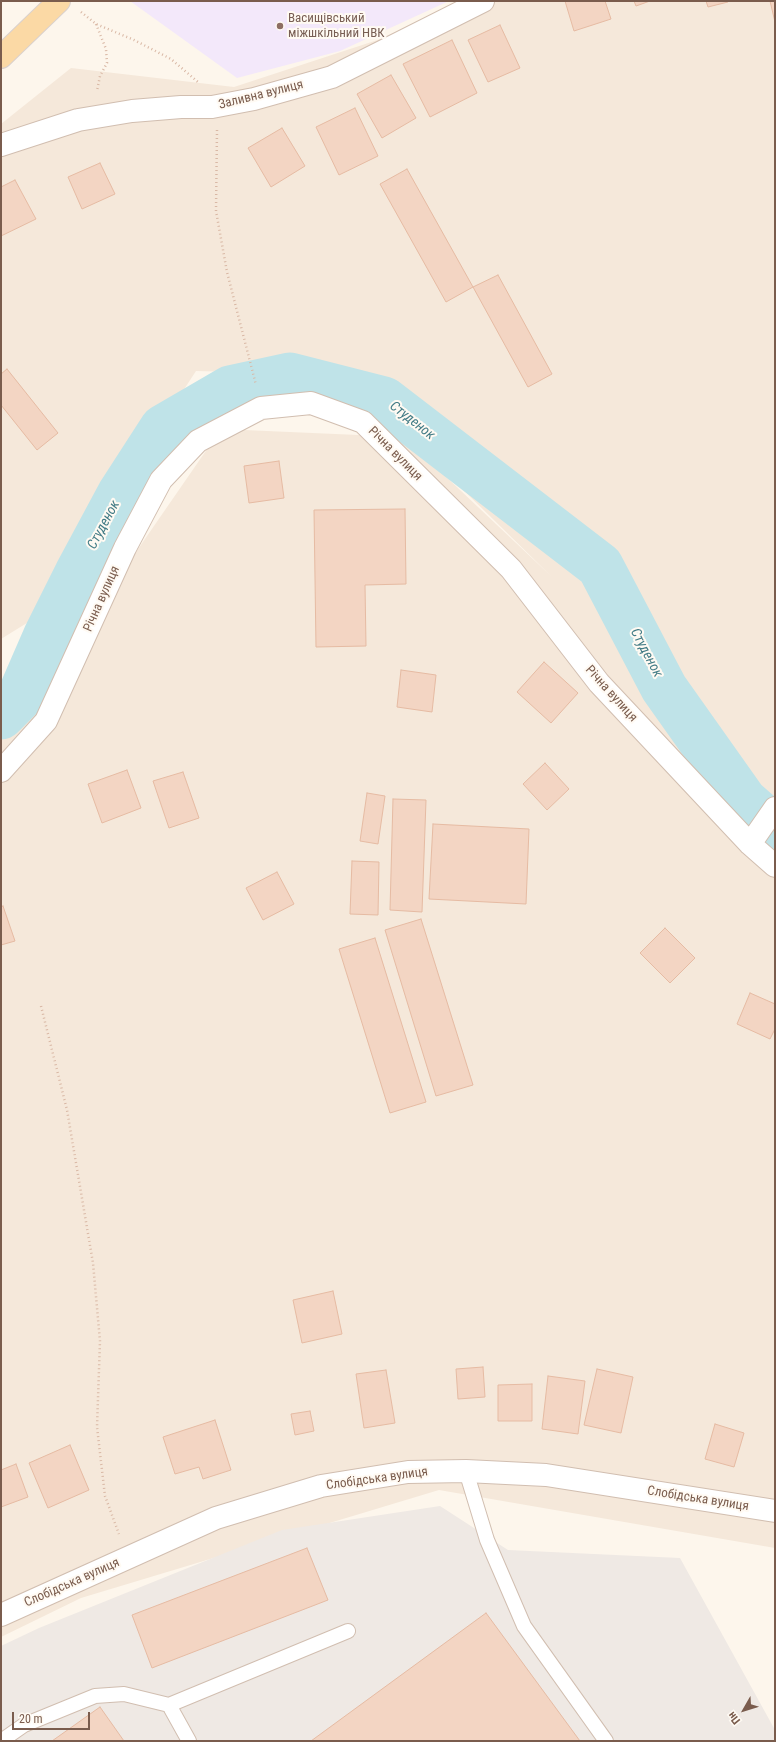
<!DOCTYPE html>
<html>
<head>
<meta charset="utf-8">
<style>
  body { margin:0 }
  #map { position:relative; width:776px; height:1742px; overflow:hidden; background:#fdf6ec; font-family:"Roboto Condensed",sans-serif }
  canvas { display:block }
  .frame { position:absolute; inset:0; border:2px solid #7a5c4d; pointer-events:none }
  .north { position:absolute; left:724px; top:1690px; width:40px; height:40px; -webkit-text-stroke:3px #fffaf3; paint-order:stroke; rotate:231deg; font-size:11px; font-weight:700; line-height:16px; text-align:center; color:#7a5c4d }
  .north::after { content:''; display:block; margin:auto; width:14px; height:18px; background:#7a5c4d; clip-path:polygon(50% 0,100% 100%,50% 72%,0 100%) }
  .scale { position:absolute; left:12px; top:1712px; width:78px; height:18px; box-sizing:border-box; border:2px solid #7a5c4d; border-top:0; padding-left:5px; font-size:12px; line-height:14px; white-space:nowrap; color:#7a5c4d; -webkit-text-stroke:3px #fffaf3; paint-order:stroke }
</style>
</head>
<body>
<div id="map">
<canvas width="776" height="1742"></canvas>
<div class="frame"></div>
<div class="north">Пн</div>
<div class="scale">20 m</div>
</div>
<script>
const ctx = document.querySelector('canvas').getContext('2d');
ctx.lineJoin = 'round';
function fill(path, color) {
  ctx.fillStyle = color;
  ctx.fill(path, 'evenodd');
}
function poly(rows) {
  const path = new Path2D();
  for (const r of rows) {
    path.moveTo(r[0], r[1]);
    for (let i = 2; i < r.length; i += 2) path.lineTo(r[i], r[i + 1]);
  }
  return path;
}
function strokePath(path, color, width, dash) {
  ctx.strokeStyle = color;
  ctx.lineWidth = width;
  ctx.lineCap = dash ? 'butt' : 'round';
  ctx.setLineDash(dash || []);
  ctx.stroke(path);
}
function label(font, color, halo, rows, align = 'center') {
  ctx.font = font + ' "Roboto Condensed",sans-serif';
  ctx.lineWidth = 4;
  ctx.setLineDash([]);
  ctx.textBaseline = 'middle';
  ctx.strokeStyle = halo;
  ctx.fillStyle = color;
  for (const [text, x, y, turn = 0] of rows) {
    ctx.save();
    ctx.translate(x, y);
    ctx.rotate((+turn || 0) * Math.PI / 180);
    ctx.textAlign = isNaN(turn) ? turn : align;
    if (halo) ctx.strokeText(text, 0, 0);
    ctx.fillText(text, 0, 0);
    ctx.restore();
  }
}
const residential = poly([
  [479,1,775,1,775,1548,439,1490,81,1598,1,1637,1,733,42,688,221,429,404,437,552,577,346,375,196,371,35,618,1,639,1,124,71,68,234,87,463,12]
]);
const industrial = poly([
  [440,1506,508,1550,680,1558,775,1730,775,1741,1,1741,1,1646,39,1628,282,1530]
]);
const education = poly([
  [130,1,449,1,340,51,237,78]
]);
const river = poly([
  [1,716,20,697,47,635,78,573,121,493,163,428,230,389,290,376,384,400,600,566,664,688,744,801,775,828]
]);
const building = poly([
  [565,1,605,1,611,19,574,31,565,1],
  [634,1,650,1,636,6,634,1],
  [706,1,728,1,728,2,708,7,706,1],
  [770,1,775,1,775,22,770,1],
  [500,25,520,68,488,82,468,40,500,25],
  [452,40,477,93,430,117,403,64,452,40],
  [391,75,416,118,382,138,357,94,391,75],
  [355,108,378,156,339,175,316,127,355,108],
  [282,128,305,166,271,187,248,148,282,128],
  [100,163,115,194,82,209,68,177,100,163],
  [407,169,473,287,446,302,380,184,407,169],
  [15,180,36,219,1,236,1,187,15,180],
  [498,275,552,374,528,387,473,287,498,275],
  [7,369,58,433,37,450,1,405,1,374,7,369],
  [279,461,284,498,249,503,244,466,279,461],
  [405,509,406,584,365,585,366,646,316,647,314,510,405,509],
  [544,662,578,693,551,723,517,692,544,662],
  [401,670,436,675,432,712,397,707,401,670],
  [545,763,569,789,547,810,523,784,545,763],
  [127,770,141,808,102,823,88,784,127,770],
  [183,772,199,818,169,828,153,781,183,772],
  [367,793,385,796,378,844,360,841,367,793],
  [393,799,426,800,422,912,390,910,393,799],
  [433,824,529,829,526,904,429,899,433,824],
  [352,861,379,862,378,915,350,914,352,861],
  [277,872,294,904,263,920,246,888,277,872],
  [3,906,15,941,1,945,1,907,3,906],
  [421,919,473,1085,436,1096,385,930,421,919],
  [665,928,695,958,670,983,640,953,665,928],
  [375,938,426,1102,390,1113,339,949,375,938],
  [750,993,775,1004,775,1029,770,1039,737,1024,750,993],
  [333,1291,342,1334,302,1343,293,1300,333,1291],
  [483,1367,485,1397,458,1399,456,1369,483,1367],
  [597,1369,633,1377,621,1433,584,1425,597,1369],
  [386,1370,395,1423,364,1428,356,1374,386,1370],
  [548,1376,585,1381,578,1434,542,1429,548,1376],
  [532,1384,532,1421,498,1421,498,1385,532,1384],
  [310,1411,314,1431,295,1435,291,1414,310,1411],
  [215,1420,231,1470,203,1479,199,1467,175,1474,163,1437,215,1420],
  [715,1424,744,1433,734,1467,705,1459,715,1424],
  [70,1445,89,1490,48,1508,29,1463,70,1445],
  [16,1464,28,1497,1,1507,1,1470,16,1464],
  [307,1548,328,1600,152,1668,132,1615,307,1548],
  [486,1613,580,1741,311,1741,486,1613],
  [100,1707,124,1741,52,1741,100,1707]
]);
const path = poly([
  [81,12,96,24,134,40,171,59,198,82],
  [96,24,106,49,107,63,100,76,97,91],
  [217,130,216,211,227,272,256,385],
  [41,1006,67,1110,93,1263,100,1341,97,1427,105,1496,119,1534]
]);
const lane = poly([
  [466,1471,487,1540,524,1626,606,1741],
  [169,1705,189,1741],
  [1,1741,24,1725,95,1696,124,1694,169,1705,348,1631]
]);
const street = poly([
  [1,145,78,120,132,111,181,107,212,107,254,99,332,77,483,1],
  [1,771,46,721,125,548,161,480,198,441,261,408,311,403,363,422,511,569,599,683,750,844,775,866],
  [750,844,775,808],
  [1,1615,216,1518,321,1486,408,1472,466,1471,546,1475,775,1511]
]);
const primary = poly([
  [1,57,59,1]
]);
const markers = [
  [280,26,4,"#8d6e63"]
];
const educationNames = [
  ["Васищівський",288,19],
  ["міжшкільний НВК",288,34]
];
const streetNames = [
  ["Заливна вулиця",261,95,-14],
  ["Річна вулиця",395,454,45],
  ["Річна вулиця",102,599,-66],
  ["Річна вулиця",611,694,48],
  ["Слобідська вулиця",377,1479,-8],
  ["Слобідська вулиця",698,1499,9],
  ["Слобідська вулиця",72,1583,-24]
];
const waterNames = [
  ["Студенок",412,421,38],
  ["Студенок",104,525,-62],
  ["Студенок",646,653,62]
];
fill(residential, '#f5e8da');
fill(industrial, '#efe9e4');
fill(education, '#f3e8fa');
strokePath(river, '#bfe3e8', 47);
fill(building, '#f3d5c3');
strokePath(building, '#e6bba3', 1);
strokePath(lane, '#d1beb0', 16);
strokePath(street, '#d1beb0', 24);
strokePath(primary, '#dad1cd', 24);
strokePath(path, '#d9b8a5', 2.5, [1, 3]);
strokePath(lane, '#fff', 14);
strokePath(street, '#fff', 22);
strokePath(primary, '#fbd9a5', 22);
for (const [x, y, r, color] of markers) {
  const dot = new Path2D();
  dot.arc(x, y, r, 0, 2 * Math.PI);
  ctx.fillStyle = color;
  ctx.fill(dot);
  strokePath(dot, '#fffaf3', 1.5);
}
label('13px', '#785e54', '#fffaf3', educationNames, 'left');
label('13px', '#7a5c4d', '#fffaf3', streetNames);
label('italic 14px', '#437c86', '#fffaf3', waterNames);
</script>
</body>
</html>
